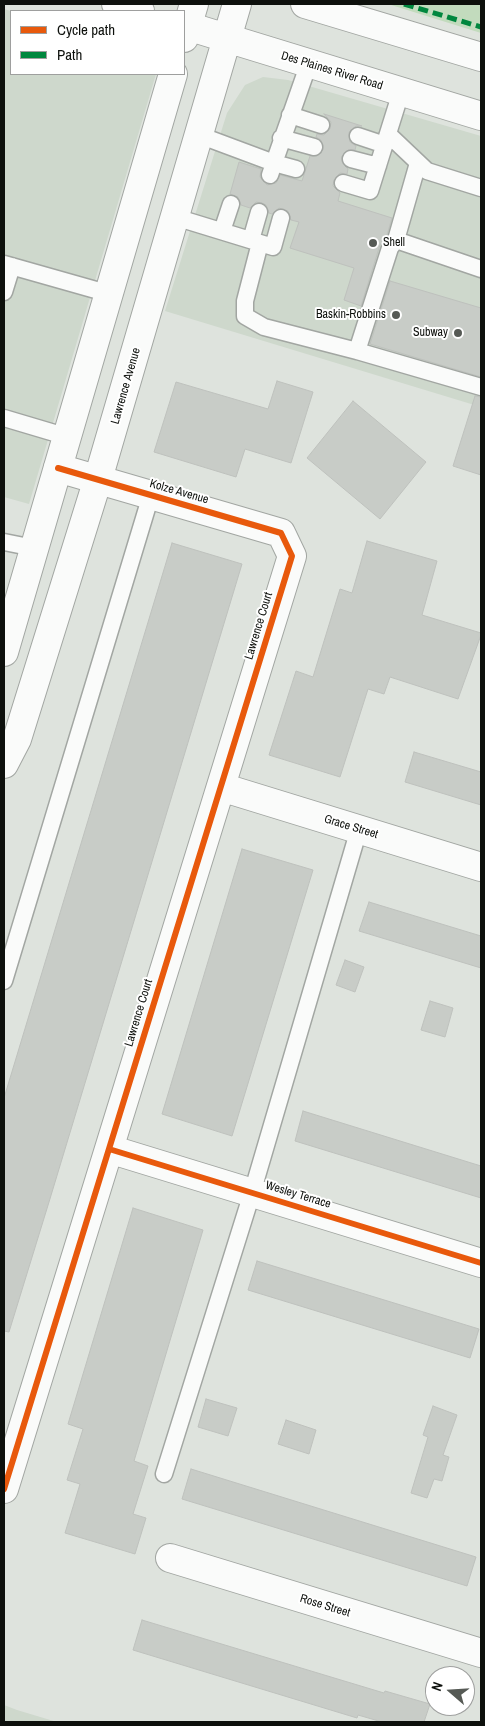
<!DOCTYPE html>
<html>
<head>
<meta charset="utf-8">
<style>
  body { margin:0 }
  #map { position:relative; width:485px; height:1726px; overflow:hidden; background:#dee3dd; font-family:"Archivo Narrow",sans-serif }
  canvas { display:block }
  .frame { position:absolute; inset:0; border:5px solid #0d100c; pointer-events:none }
  .legend { position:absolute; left:10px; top:10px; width:175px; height:65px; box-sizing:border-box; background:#fff; border:1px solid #9e9f9e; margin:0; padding:6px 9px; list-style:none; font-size:15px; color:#0d100c }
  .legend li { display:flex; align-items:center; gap:10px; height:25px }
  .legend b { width:25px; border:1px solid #9e9f9e }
  .north { position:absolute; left:425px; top:1666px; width:50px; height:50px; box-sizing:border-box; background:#fff; border:1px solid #9e9f9e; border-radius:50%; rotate:289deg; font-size:14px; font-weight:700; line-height:20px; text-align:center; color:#0d100c }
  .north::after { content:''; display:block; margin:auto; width:18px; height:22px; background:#565a55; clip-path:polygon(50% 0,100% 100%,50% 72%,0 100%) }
</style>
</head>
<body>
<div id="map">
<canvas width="485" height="1726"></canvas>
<div class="frame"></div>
<ul class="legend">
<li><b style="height:6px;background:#e8590c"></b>Cycle path</li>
<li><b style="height:6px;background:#00873e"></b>Path</li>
</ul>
<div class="north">N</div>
</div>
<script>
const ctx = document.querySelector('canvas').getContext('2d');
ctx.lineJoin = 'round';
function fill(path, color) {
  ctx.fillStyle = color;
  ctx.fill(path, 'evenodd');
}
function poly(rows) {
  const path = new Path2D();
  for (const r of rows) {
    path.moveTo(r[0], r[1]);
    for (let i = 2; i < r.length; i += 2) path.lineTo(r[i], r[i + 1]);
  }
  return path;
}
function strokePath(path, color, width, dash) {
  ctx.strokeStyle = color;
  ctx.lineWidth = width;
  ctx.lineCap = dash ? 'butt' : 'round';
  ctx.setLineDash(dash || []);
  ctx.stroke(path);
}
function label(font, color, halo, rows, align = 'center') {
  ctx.font = font + ' "Archivo Narrow",sans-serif';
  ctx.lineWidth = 4;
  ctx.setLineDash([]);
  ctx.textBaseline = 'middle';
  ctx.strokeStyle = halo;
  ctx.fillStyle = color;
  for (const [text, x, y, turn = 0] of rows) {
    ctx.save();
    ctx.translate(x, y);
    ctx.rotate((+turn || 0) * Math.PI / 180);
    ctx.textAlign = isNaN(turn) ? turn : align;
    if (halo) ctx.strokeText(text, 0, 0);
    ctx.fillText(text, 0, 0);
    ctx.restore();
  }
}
const built = poly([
  [4,9,11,11,11,74,156,74,29,504,4,497],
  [263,77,288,80,481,136,481,407,165,311,227,113,245,85],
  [4,1705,17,1710,57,1722,4,1722]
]);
const green = poly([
  [388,4,481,4,481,33]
]);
const building = poly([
  [324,114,362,126,356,126,349,132,350,142,356,146,355,150,348,150,342,156,342,162,348,169,347,174,340,173,334,180,333,186,340,193,338,201,392,218,387,235,380,245,361,306,344,300,354,268,290,248,299,222,291,220,288,211,279,208,272,214,269,213,266,205,262,203,256,202,250,208,241,205,238,197,230,194,239,162,261,169,260,177,267,185,276,183,280,175,302,181,310,156,317,156,323,150,321,140,316,137,317,134,324,135,330,129,331,122,324,114],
  [390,281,481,308,481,377,370,344,390,281],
  [277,381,313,392,291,463,245,449,236,477,154,452,176,382,268,409,277,381],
  [475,396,481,397,481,475,453,466,475,396],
  [353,401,426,462,380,519,307,458,353,401],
  [367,541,437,561,422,615,481,633,481,635,458,699,390,677,384,694,368,689,340,777,269,755,296,671,313,677,340,589,352,593,367,541],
  [172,543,242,564,49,1202,9,1332,4,1331,4,1098,172,543],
  [414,752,481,772,481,805,405,782,414,752],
  [242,849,313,870,232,1136,162,1114,242,849],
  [369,902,481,936,481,968,359,931,369,902],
  [345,960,364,967,355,992,336,985,345,960],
  [430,1001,453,1008,445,1037,421,1030,430,1001],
  [303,1111,481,1166,481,1198,295,1141,303,1111],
  [133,1208,203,1230,134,1461,148,1466,133,1514,146,1518,135,1554,65,1533,80,1484,67,1480,83,1429,68,1424,133,1208],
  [257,1261,479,1329,470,1358,248,1290,257,1261],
  [206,1399,237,1408,228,1436,198,1427,206,1399],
  [433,1406,457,1415,443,1455,449,1457,442,1481,434,1479,427,1498,411,1493,428,1437,423,1435,433,1406],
  [286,1420,316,1430,309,1454,278,1444,286,1420],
  [191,1469,476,1557,467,1586,182,1499,191,1469],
  [142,1620,384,1693,385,1691,430,1704,424,1722,382,1722,358,1715,357,1718,133,1650,142,1620]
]);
const service = poly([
  [290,115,321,125],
  [388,134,427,171,481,188],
  [199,135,274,163,309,63],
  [358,136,385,145],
  [281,138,314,147],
  [351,159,378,166],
  [418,163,396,240,481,269],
  [270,175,274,163,296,169],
  [343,183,370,191,401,92],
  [175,217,273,247,281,218],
  [222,231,231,204],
  [251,240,259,212],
  [260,243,245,301,245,316,264,327,357,351,390,248,396,240],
  [4,264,110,294],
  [4,292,12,266],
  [357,351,481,387],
  [4,418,68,437],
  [4,542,34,548],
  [4,981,151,495],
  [164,1474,252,1193,359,829]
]);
const minor = poly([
  [221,787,481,867],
  [109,1149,481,1263],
  [4,1489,292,556,281,533,58,468],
  [170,1558,481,1653]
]);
const secondary = poly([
  [116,4,140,11],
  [305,4,481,57],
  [184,25,481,116],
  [184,38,194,4],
  [4,652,173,74],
  [4,764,17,739,98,479,237,4]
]);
const quiet = poly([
  [404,4,481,27]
]);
const cycleway = poly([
  [109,1149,481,1263],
  [4,1489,292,556,281,533,58,468]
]);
const markers = [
  [373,243,5,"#565a55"],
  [396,315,5,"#565a55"],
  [458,333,5,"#565a55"]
];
const streetNames = [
  ["Des Plaines River Road",332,71,17],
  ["Lawrence Avenue",126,386,-74],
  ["Kolze Avenue",179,492,16],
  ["Lawrence Court",259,626,-73],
  ["Grace Street",351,827,17],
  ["Lawrence Court",139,1013,-73],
  ["Wesley Terrace",298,1195,17],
  ["Rose Street",325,1606,17]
];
const poiNames = [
  ["Shell",383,243,"left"],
  ["Baskin-Robbins",386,315],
  ["Subway",448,333]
];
fill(built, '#ced8cc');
fill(green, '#c2dbbd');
fill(building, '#c8ccc7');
strokePath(building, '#bec1bd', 1);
strokePath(service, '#a2a6a2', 19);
strokePath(minor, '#a2a6a2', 30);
strokePath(secondary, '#a2a6a2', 30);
strokePath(service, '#fafbfa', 16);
strokePath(minor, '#fafbfa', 28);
strokePath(secondary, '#fafbfa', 28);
strokePath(quiet, '#00873e', 5, [10, 5]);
strokePath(cycleway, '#e8590c', 6);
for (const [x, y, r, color] of markers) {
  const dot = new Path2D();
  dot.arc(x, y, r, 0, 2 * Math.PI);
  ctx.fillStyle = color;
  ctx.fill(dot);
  strokePath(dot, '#fff', 2);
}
label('12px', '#0d100c', '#fff', streetNames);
label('12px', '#0d100c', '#fff', poiNames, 'right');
</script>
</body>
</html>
